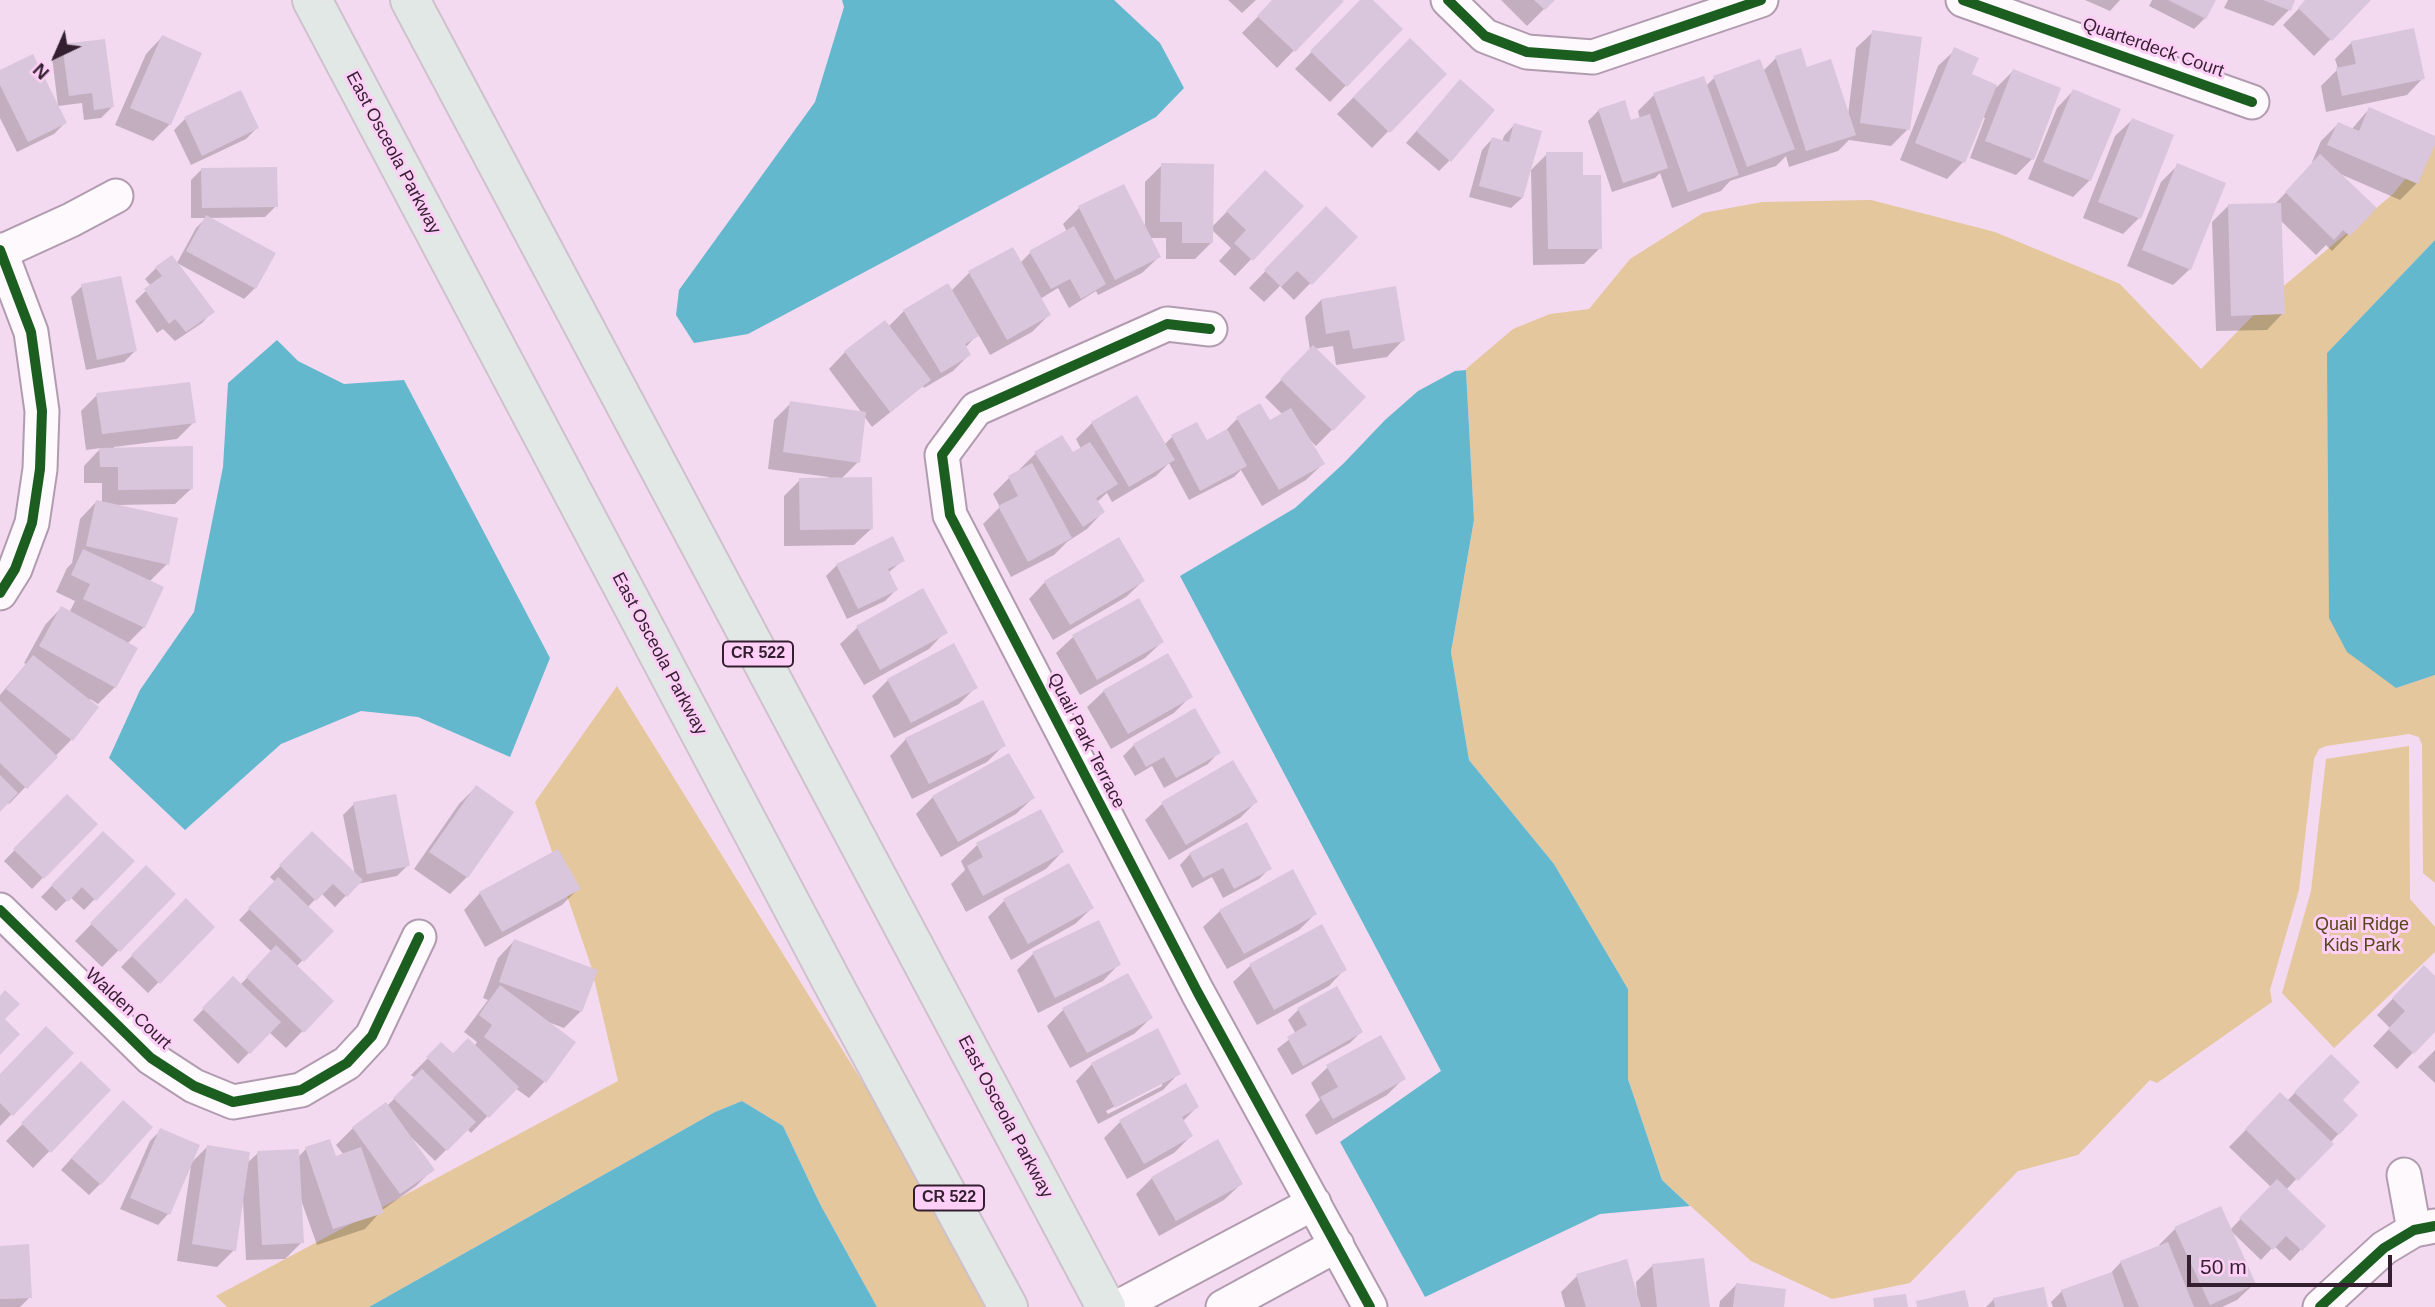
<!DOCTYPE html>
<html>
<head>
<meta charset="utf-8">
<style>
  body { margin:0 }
  #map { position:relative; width:2435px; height:1307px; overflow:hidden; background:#f4daf0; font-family:Helvetica,sans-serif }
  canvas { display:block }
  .north { position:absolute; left:21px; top:21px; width:70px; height:70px; -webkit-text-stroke:5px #ffd0f7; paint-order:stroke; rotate:224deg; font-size:19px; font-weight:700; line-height:28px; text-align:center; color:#341f31 }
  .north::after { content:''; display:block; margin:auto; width:24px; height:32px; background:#341f31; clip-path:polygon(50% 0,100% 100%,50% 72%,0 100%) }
  .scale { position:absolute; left:2187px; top:1255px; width:205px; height:32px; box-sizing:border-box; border:4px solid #341f31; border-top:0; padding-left:9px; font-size:21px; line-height:24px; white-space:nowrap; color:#341f31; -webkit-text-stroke:5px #ffd0f7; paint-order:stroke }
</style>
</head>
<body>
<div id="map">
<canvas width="2435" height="1307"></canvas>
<div class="north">N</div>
<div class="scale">50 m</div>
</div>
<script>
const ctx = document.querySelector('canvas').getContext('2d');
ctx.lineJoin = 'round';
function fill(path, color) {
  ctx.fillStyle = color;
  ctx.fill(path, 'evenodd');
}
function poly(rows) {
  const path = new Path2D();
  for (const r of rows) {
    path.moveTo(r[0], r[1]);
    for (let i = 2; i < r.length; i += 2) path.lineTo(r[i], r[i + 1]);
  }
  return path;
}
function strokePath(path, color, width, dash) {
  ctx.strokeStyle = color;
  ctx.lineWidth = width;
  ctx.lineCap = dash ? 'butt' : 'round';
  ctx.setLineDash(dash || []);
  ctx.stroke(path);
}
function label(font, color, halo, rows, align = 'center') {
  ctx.font = font + ' Helvetica,sans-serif';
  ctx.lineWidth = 6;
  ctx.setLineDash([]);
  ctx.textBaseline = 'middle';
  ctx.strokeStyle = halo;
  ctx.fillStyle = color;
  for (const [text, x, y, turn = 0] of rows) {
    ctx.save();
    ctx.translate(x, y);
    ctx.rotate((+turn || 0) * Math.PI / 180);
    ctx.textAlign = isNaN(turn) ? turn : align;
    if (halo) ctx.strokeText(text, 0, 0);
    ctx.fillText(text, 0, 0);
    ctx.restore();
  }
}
const green = poly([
  [2435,142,2435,240,2327,353,2396,688,2435,675,2435,883,2423,873,2422,745,2419,737,2409,734,2326,746,2319,749,2314,759,2299,890,2270,990,2272,1002,2157,1083,2150,1080,2078,1155,2018,1171,1910,1283,1832,1299,1751,1261,1662,1180,1628,1079,1628,989,1554,864,1469,760,1451,652,1474,520,1466,369,1513,329,1550,314,1589,309,1630,259,1703,213,1762,202,1871,200,1995,232,2120,284,2201,369,2273,295,2393,194],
  [617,686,912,1162,991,1307,877,1307,820,1204,783,1126,742,1101,715,1112,369,1307,227,1307,216,1296,618,1081,591,966,535,802],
  [2409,746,2410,899,2435,927,2435,952,2334,1048,2282,993,2311,891,2326,759]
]);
const water = poly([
  [842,0,1114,0,1160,43,1184,88,1156,117,748,334,694,343,676,315,679,290,815,102,844,7],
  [2435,240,2435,675,2396,688,2347,652,2329,618,2327,353],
  [277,340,298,361,344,384,404,380,550,658,510,757,418,717,361,711,281,744,185,830,109,758,140,690,194,612,223,467,228,383],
  [1466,370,1474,520,1451,652,1469,760,1554,864,1628,989,1628,1079,1662,1180,1690,1206,1600,1214,1425,1297,1340,1142,1441,1071,1180,576,1295,508,1343,464,1385,420,1418,391,1455,371],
  [742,1101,783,1126,820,1204,877,1307,369,1307,715,1112]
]);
const shadow = poly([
  [1228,0,1256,0,1242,13],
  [1274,0,1340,0,1341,1,1277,68,1242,33],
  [1362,0,1370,0,1400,29,1330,102,1295,69],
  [1501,0,1553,0,1527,26],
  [2085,0,2120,0,2110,11],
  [2152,0,2214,0,2205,18,2194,29,2149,6],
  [2228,0,2293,0,2289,10,2273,26,2224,8],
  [2307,0,2369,0,2314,56,2283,25],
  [1873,32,1908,129,1891,146,1849,140,1838,151,1789,167,1786,156,1776,166,1730,181,1721,191,1672,208,1660,173,1655,178,1612,192,1588,121,1599,110,1630,122,1640,119,1638,111,1654,95,1706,86,1714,78,1763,71,1776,58,1806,69,1848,115,1856,48],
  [162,37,170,124,153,141,115,125,146,54],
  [1410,40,1444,74,1372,148,1337,114],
  [2352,42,2423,78,2407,95,2326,112,2321,86,2338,69,2335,59],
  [63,46,112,107,101,118,84,120,82,103,58,106,52,57],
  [1955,50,1970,75,1997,87,2013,71,2032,159,2016,175,1970,158,1985,118,1982,117,1963,162,1947,179,1900,160,1938,66],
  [0,72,65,123,54,134,17,152,0,118],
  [2073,91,2090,180,2073,197,2028,179,2057,108],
  [1450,92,1449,161,1439,171,1406,143],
  [2369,109,2435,138,2417,183,2400,200,2338,173,2374,208,2332,251,2326,245,2316,255,2280,220,2283,313,2267,330,2216,331,2212,222,2228,206,2274,205,2314,163,2312,162,2321,141,2338,124,2351,130],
  [185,119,257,128,246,139,191,165,174,130],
  [2132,120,2139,218,2123,234,2083,218,2115,136],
  [1514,125,1522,198,1511,208,1469,197,1482,150,1492,139,1502,142,1504,136],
  [1547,154,1581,177,1600,248,1584,264,1533,265,1531,170],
  [1162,165,1211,228,1249,189,1301,207,1235,276,1219,261,1231,248,1211,229,1211,243,1195,259,1166,259,1166,238,1149,238,1159,257,1142,273,1098,295,1096,291,1069,308,1058,288,1040,299,1049,315,1032,332,990,355,978,334,965,348,969,355,953,371,924,388,923,386,872,427,864,416,858,462,841,479,871,529,854,545,784,546,784,496,800,480,829,479,829,477,768,469,774,420,791,403,862,413,829,369,845,352,888,327,904,311,951,291,970,272,1020,263,1031,252,1067,232,1063,224,1079,208,1145,229,1145,182],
  [2178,165,2190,269,2173,285,2127,266,2161,182],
  [202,169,276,206,265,217,208,218,255,288,244,299,177,263,196,228,206,218,191,218,191,180],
  [1326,209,1355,237,1294,300,1280,286,1264,302,1249,288],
  [156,268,212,312,202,323,175,341,163,329,157,333,135,301,151,286,145,279],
  [82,286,135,351,124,362,86,370,71,297],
  [1321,300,1403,340,1387,357,1336,365,1333,346,1314,349,1364,397,1316,446,1310,440,1323,464,1306,480,1262,506,1241,470,1234,477,1189,500,1169,463,1156,476,1112,502,1107,493,1097,502,1103,512,1087,529,1067,542,1054,555,1011,577,983,524,1000,507,993,494,1009,478,1020,472,1019,470,1035,454,1073,455,1081,449,1076,439,1092,423,1164,445,1172,437,1196,424,1206,442,1222,434,1237,419,1270,422,1283,415,1265,397,1310,350,1305,317],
  [97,395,194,422,177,439,114,447,114,449,192,488,175,504,118,505,167,564,149,582,144,627,127,644,135,649,115,687,98,704,90,699,89,701,97,707,71,740,9,804,7,802,0,809,0,695,26,664,24,663,45,625,61,608,69,613,75,601,56,592,67,568,72,563,80,519,96,502,102,503,102,483,84,483,84,466,101,448,86,450,81,411],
  [903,560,888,573,896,590,885,601,847,619,826,576,837,565],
  [1143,581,1126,597,1053,640,1029,599,1045,582],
  [922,591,945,632,929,649,864,685,840,644,857,628],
  [1138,600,1162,642,1145,658,1080,695,1056,653,1073,637],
  [888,680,975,688,959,704,894,738,872,696],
  [1104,691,1190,697,1174,713,1111,749,1087,707],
  [906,739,1004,745,987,762,912,799,890,756],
  [1134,745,1218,753,1208,764,1164,788,1152,766,1135,776,1123,756],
  [1009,755,1033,798,1016,814,941,857,916,814,933,797],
  [1233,762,1256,802,1240,818,1169,860,1145,820,1162,804],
  [476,787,512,812,467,877,450,894,414,869,459,804],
  [67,796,95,824,32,889,4,861],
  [354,804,408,865,397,876,357,884,335,907,321,893,307,908,331,931,296,967,332,1001,286,1048,269,1032,238,1064,193,1020,233,978,240,985,272,952,239,920,275,882,270,877,312,833,355,875,343,815],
  [103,833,132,861,84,910,70,897,56,911,41,897],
  [977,845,1062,852,1046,869,966,912,951,884,965,870,961,861],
  [1190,854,1270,868,1259,879,1223,898,1212,877,1192,888,1180,865],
  [1068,865,1092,908,1075,924,1011,960,988,917,1004,901],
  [146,868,174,894,102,967,75,941],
  [578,889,562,905,485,947,464,910,480,893],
  [186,901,213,927,148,993,121,967],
  [1220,911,1315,914,1299,930,1227,969,1203,927],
  [1321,926,1345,969,1329,986,1257,1025,1233,982,1250,966],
  [514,941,581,1011,564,1028,548,1022,545,1081,529,1098,515,1088,471,1133,467,1129,435,1161,412,1138,410,1139,432,1170,416,1186,381,1211,365,1229,317,1245,300,1197,302,1242,285,1259,246,1260,243,1199,234,1250,217,1267,177,1261,191,1166,168,1214,158,1225,120,1209,150,1141,161,1130,190,1164,207,1147,246,1164,258,1153,297,1158,306,1149,335,1158,344,1155,336,1145,353,1128,386,1104,387,1106,415,1078,411,1075,441,1045,452,1055,474,1047,477,1042,464,1032,488,1000,483,998,498,958],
  [1033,954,1119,964,1103,981,1038,1013,1017,970],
  [2424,967,2435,978,2435,1030,2397,1069,2373,1046,2390,1028,2377,1015],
  [1064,1009,1151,1018,1134,1034,1070,1068,1047,1026],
  [1299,1009,1361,1032,1350,1043,1292,1075,1277,1049,1296,1034,1288,1020],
  [2435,1050,2435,1083,2418,1067],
  [71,1053,0,1126,0,1076],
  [2331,1056,2341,1100,2356,1115,2286,1190,2323,1226,2290,1261,2274,1246,2261,1260,2230,1230,2271,1187,2229,1147,2280,1095,2287,1101],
  [81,1064,109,1090,33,1168,6,1141],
  [1092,1064,1179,1073,1163,1090,1098,1124,1076,1081],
  [1162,1082,1162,1086,1108,1114,1106,1111],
  [1328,1067,1404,1078,1387,1095,1316,1135,1305,1115,1320,1100,1311,1083],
  [1197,1107,1183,1121,1191,1136,1174,1153,1127,1179,1104,1138,1121,1121],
  [112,1113,100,1184,89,1195,61,1170],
  [1152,1178,1241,1184,1224,1200,1159,1236,1136,1194],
  [2175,1229,2254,1284,2237,1300,2222,1307,2053,1307,2051,1302,2062,1291,2108,1276,2121,1262,2160,1247,2159,1245],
  [0,1247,30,1297,20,1307,0,1307],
  [1652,1266,1708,1307,1565,1307,1561,1292,1577,1276,1635,1294,1637,1294,1636,1282],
  [1736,1285,1782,1307,1719,1307,1720,1301],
  [1994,1299,2047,1307,1986,1307]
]);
const building = poly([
  [1272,0,1342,0,1344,1,1295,52,1257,16],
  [1360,0,1373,0,1403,29,1347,87,1310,51],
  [1534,0,1555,0,1545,10],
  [2168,0,2216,0,2206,19],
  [2263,0,2295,0,2291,11],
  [2305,0,2371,0,2332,41,2298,8],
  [2414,28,2425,79,2342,96,2336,68,2356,64,2351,41],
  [1872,30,1922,37,1910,130,1860,123],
  [162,35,202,53,171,125,130,108],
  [1410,38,1447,74,1390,133,1353,97],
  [105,39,114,107,94,110,92,93,69,96,62,44],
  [1954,47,1979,58,1972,74,1997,85,1965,163,1915,143],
  [1801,48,1807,67,1831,59,1856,135,1806,151,1775,56],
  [33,54,67,123,28,142,0,85,0,70],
  [1760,59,1795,149,1747,167,1713,76],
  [2013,69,2061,88,2034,160,1985,141],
  [1704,76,1739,175,1688,192,1653,93],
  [1460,79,1495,110,1451,162,1416,131],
  [2073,89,2121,109,2091,181,2043,162],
  [241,90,259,128,202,156,184,117],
  [1625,100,1631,120,1650,114,1668,168,1623,183,1598,109],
  [2369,107,2435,136,2435,144,2418,184,2327,145,2338,122,2359,131],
  [2132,118,2174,135,2141,219,2098,202],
  [1514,123,1542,131,1523,198,1479,186,1492,137,1509,142],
  [1546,152,1583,152,1583,175,1601,175,1602,249,1548,249],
  [2320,154,2377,208,2350,236,2343,230,2334,240,2285,192],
  [1161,163,1214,164,1213,243,1182,243,1182,222,1160,222],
  [2177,163,2226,183,2191,270,2142,250],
  [277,167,278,207,202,208,201,168],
  [1265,170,1304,206,1253,261,1234,243,1246,230,1226,211],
  [1124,184,1161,257,1115,280,1078,206],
  [2281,203,2285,314,2231,316,2228,204],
  [1326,206,1358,237,1312,285,1297,271,1281,287,1264,270],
  [206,215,276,253,256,289,186,251],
  [1074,226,1106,284,1081,299,1070,279,1051,289,1029,251],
  [1013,247,1051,315,1007,340,968,271],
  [172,255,215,312,186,332,175,319,169,324,144,289,162,276,155,267],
  [121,276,137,351,97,360,81,284],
  [948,283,979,336,965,344,971,355,941,373,903,310],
  [1396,286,1405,341,1353,349,1349,330,1326,334,1321,299],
  [885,320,931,380,890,412,844,351],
  [1313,345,1366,397,1333,431,1280,379],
  [190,382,196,423,102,434,96,393],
  [1137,395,1175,460,1129,487,1091,422],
  [790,401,866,412,860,463,783,452],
  [1260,403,1270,420,1291,408,1325,464,1279,490,1236,417],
  [1197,422,1207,440,1227,429,1247,466,1200,491,1171,435],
  [1062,435,1073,452,1090,442,1118,484,1096,498,1105,512,1083,527,1034,452],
  [193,446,193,489,118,490,118,467,100,467,99,448],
  [1032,463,1072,538,1028,562,998,506,1018,496,1008,476],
  [872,477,873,529,800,530,799,478],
  [96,500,178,518,169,565,86,546],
  [893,536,905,561,888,569,898,590,858,609,836,564],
  [1119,537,1145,581,1070,625,1044,581],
  [83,549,164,587,145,628,83,599,90,584,71,575],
  [923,588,948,633,880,670,856,626],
  [1139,598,1164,642,1097,680,1072,635],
  [61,606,138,648,116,688,39,646],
  [954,643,978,688,911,723,887,679],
  [1168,653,1193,697,1128,734,1103,690],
  [33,655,99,707,73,741,6,689],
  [983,700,1006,746,929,784,905,738],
  [0,701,58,757,27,789,0,763],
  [1195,708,1221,753,1176,778,1164,757,1146,767,1133,744],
  [1009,753,1035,798,958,842,932,796],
  [1233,760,1258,802,1186,845,1161,802],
  [0,775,18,793,0,812],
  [476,785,514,812,468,878,429,852],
  [67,794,98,824,44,879,13,849],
  [396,794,410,866,367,874,353,802],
  [1041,809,1064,852,983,896,967,866,983,857,976,843],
  [1247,822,1272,869,1234,889,1223,868,1203,878,1189,853],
  [103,831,135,861,96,901,82,887,68,902,51,885],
  [312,831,363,880,347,897,333,884,316,901,279,865],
  [558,849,581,889,502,932,479,892],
  [1069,863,1094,908,1028,944,1003,899],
  [146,865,176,894,120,952,90,923],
  [1293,869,1317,914,1244,954,1219,910],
  [278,877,334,931,304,962,248,908],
  [186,898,215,927,160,984,131,955],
  [1099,920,1121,965,1055,998,1032,952],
  [1322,924,1347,970,1274,1010,1249,964],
  [514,939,598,970,582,1012,499,982],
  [276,945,334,1001,304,1033,246,977],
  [2424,965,2435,976,2435,1032,2414,1054,2388,1029,2405,1011,2392,998],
  [1128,973,1153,1018,1087,1053,1062,1008],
  [233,976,281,1022,250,1054,202,1008],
  [500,985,576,1042,546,1083,484,1037,492,1025,479,1015],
  [1337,986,1363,1032,1303,1066,1287,1037,1307,1025,1297,1008],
  [5,990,20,1004,5,1019,20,1034,0,1055,0,996],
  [46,1026,74,1053,13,1116,0,1103,0,1074],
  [1158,1028,1181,1074,1115,1108,1091,1063],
  [1381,1035,1406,1079,1333,1119,1320,1097,1338,1087,1326,1065],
  [468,1038,519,1087,489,1118,426,1057,441,1042,453,1053],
  [2331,1054,2360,1082,2343,1100,2358,1115,2339,1135,2294,1092],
  [81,1061,111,1090,51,1153,21,1123],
  [422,1069,476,1122,447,1151,393,1098],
  [1186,1083,1199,1107,1182,1117,1193,1136,1144,1164,1119,1120],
  [2280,1092,2334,1144,2298,1181,2245,1129],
  [123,1100,153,1127,101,1185,71,1158],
  [386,1102,435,1170,400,1194,352,1127],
  [160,1128,200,1145,170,1215,130,1198],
  [330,1139,336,1156,361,1147,384,1213,333,1229,305,1147],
  [1218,1139,1243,1184,1176,1221,1151,1177],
  [207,1145,250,1152,236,1251,192,1244],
  [299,1149,304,1243,262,1245,257,1151],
  [2277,1179,2326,1226,2302,1251,2286,1236,2273,1250,2239,1218],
  [2221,1206,2256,1284,2210,1305,2174,1227],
  [2168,1242,2194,1307,2139,1307,2120,1261],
  [29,1244,32,1298,0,1299,0,1246],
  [1704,1258,1710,1307,1657,1307,1652,1264],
  [1627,1259,1641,1307,1586,1307,1576,1274],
  [2112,1272,2124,1307,2067,1307,2061,1290],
  [1736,1283,1786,1289,1784,1307,1733,1307],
  [2044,1287,2048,1307,1995,1307,1993,1298],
  [1965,1290,1969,1307,1917,1307,1916,1301],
  [1906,1294,1908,1307,1874,1307,1873,1298]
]);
const street = poly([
  [1448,0,1485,36,1527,52,1593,57,1761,0],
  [1963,0,2252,102],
  [0,250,31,332,42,411,40,469,32,523,15,569,0,593],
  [1,252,71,220,116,196],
  [1210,329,1167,324,976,409,942,455,950,515,1198,993,1370,1307],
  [0,910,151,1058,194,1086,233,1102,301,1090,347,1063,372,1036,419,937],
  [2404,1175,2414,1230],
  [1118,1307,1314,1203],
  [1223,1307,1337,1245],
  [2320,1307,2384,1248,2414,1230,2435,1226]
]);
const primary = poly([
  [312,0,838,993,1008,1307],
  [410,0,1106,1307]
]);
const cycleway = poly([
  [1448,0,1485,36,1527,52,1593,57,1761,0],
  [1963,0,2252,102],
  [0,250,31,332,42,411,40,469,32,523,15,569,0,593],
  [1210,329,1167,324,976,409,942,455,950,515,1198,993,1370,1307],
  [0,910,151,1058,194,1086,233,1102,301,1090,347,1063,372,1036,419,937],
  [2320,1307,2384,1248,2414,1230,2435,1226]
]);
const shields = [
  [758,654,70],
  [949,1198,70]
];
const shieldNames = [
  ["CR 522",758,654],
  ["CR 522",949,1198]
];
const streetNames = [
  ["Quarterdeck Court",2153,48,19],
  ["East Osceola Parkway",393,153,62],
  ["East Osceola Parkway",659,654,62],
  ["Quail Park Terrace",1086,741,63],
  ["Walden Court",128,1009,43],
  ["East Osceola Parkway",1005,1117,62]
];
const parkNames = [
  ["Quail Ridge",2362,925],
  ["Kids Park",2362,946]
];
fill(green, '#e4c79d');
fill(water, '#64b8ce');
fill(shadow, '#0003');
fill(building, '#d9c6dc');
strokePath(street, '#b19caf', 37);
strokePath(primary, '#cec0cc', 42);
strokePath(street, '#fdf9fd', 33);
strokePath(primary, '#e2e8e5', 38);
strokePath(cycleway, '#1b5e20', 10);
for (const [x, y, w] of shields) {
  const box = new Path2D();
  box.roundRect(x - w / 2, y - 12.5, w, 25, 5);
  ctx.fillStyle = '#ffd0f7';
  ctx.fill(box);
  strokePath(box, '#341f31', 2);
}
label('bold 16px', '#341f31', null, shieldNames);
label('18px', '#341f31', '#ffd0f7', streetNames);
label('18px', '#554718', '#ffd0f7', parkNames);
</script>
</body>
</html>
